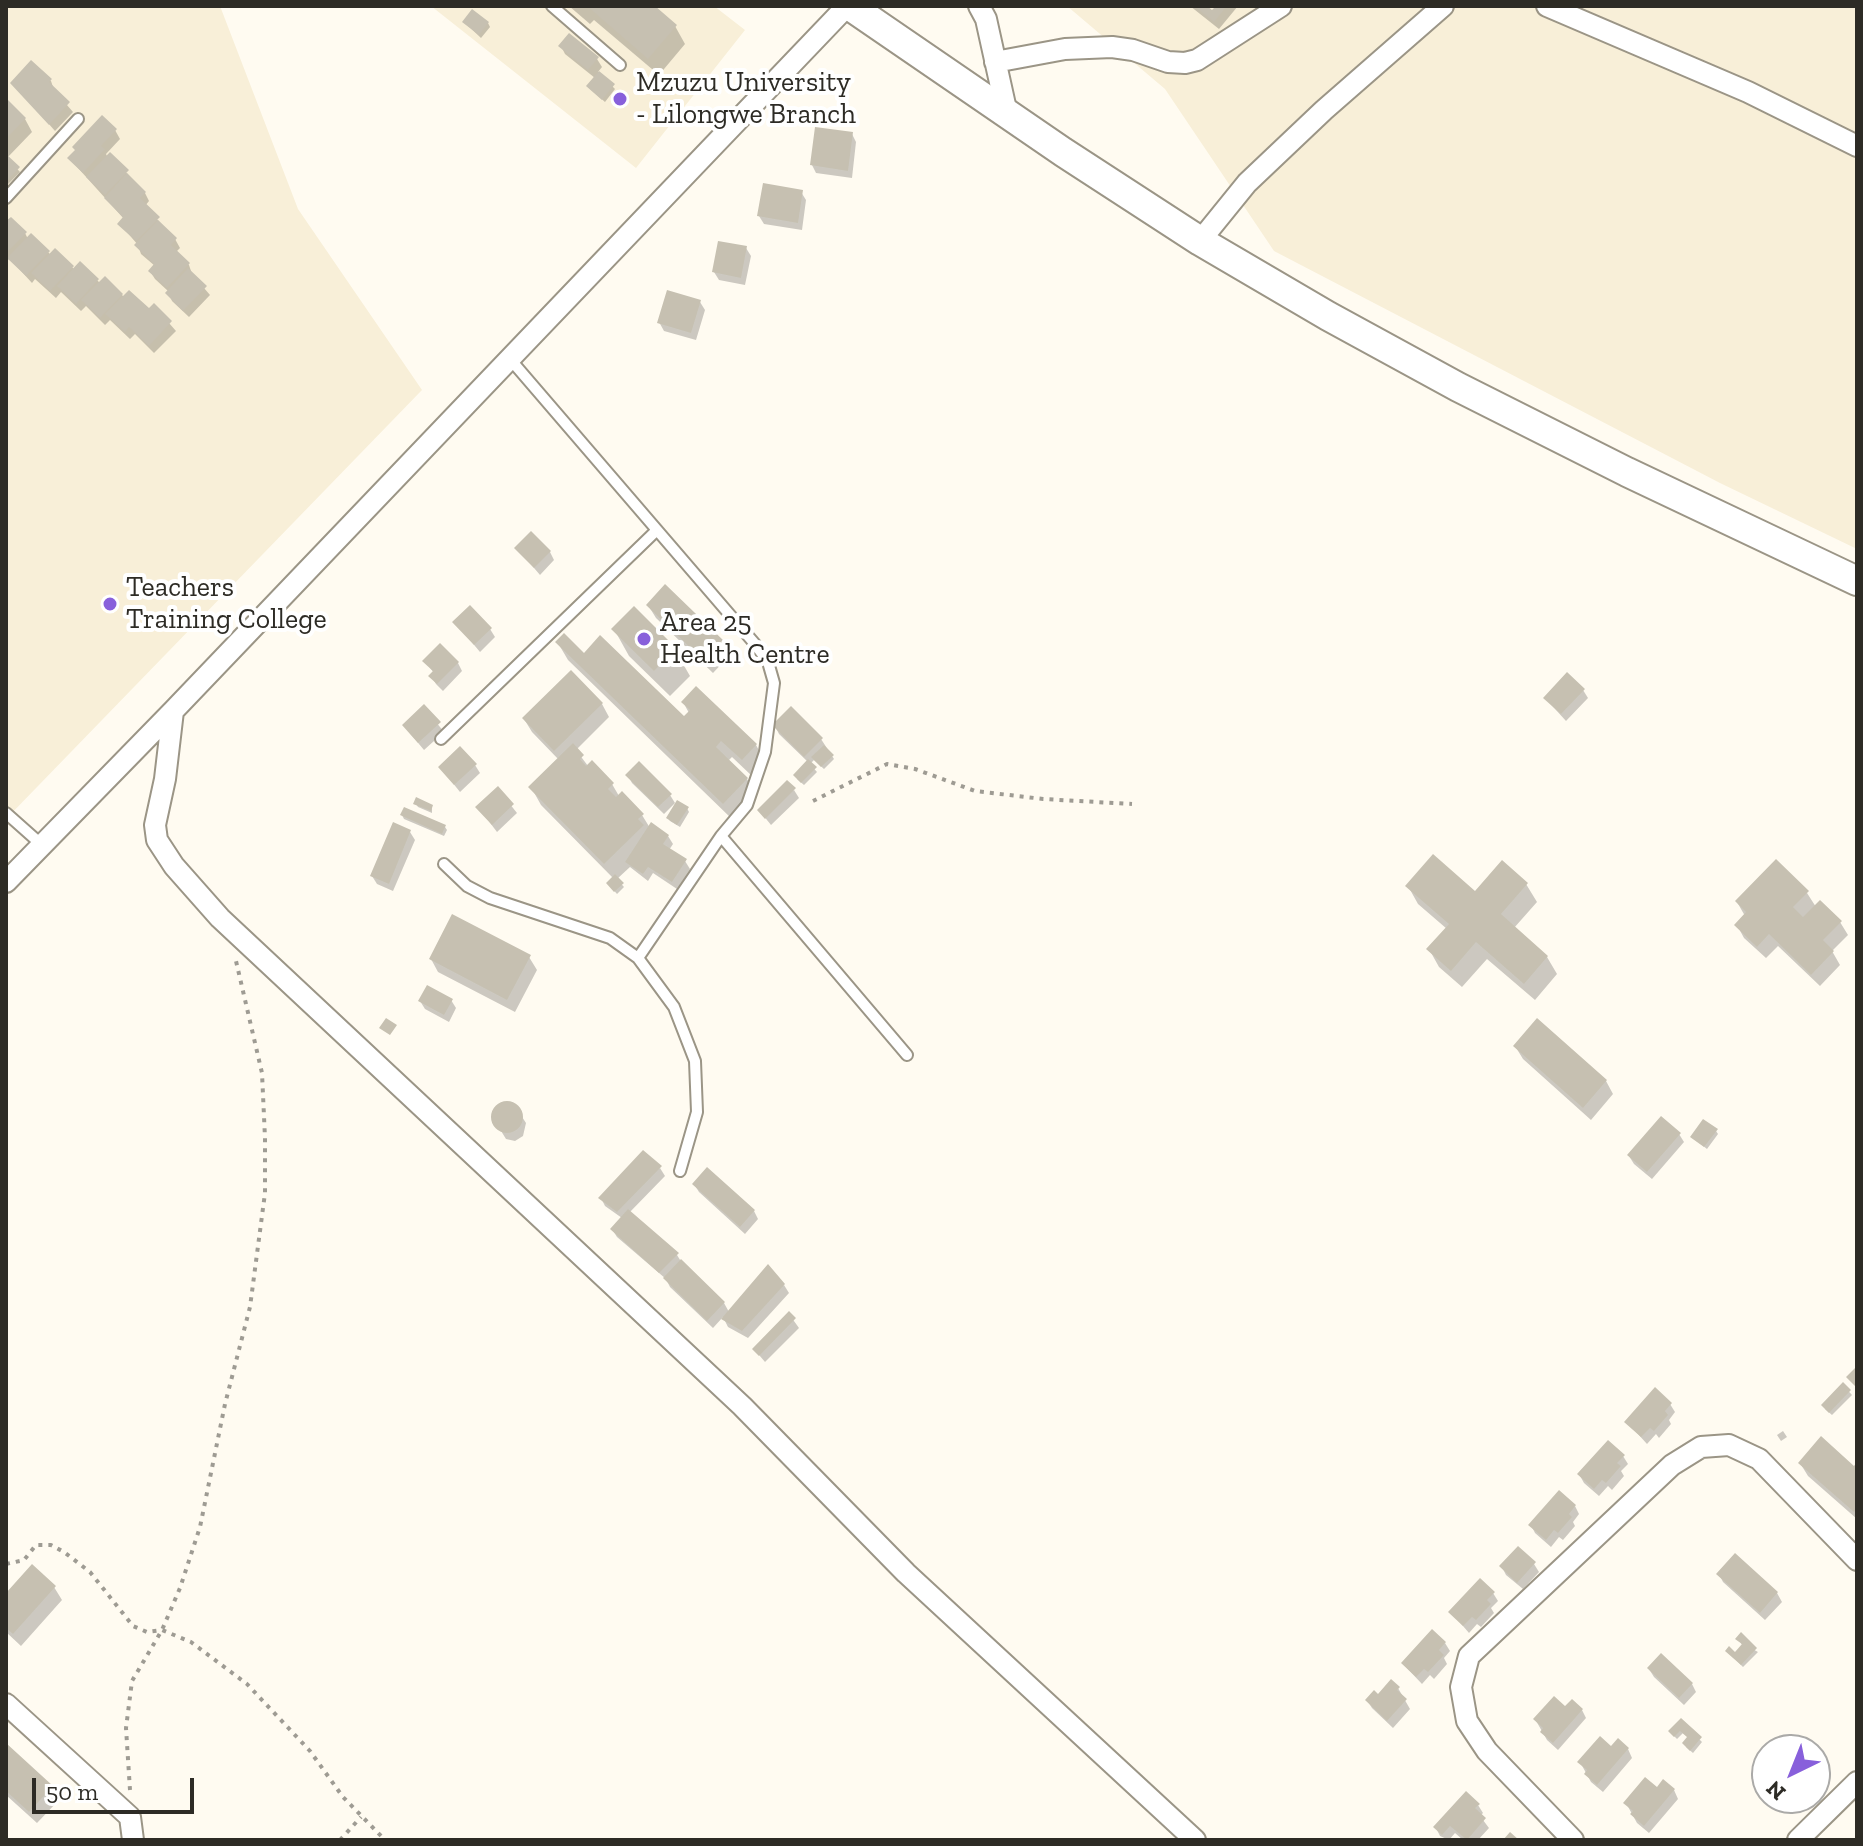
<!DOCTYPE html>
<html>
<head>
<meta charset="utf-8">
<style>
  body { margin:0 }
  #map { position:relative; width:1863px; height:1846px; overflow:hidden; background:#fffbf1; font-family:"Zilla Slab",serif }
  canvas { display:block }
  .frame { position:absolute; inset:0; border:8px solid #2d2b25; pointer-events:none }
  .north { position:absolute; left:1751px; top:1734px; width:80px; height:80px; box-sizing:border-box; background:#fff; border:2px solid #abaaa8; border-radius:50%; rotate:223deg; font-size:22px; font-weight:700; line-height:32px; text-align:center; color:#2d2b25 }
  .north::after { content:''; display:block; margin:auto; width:28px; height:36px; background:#8860db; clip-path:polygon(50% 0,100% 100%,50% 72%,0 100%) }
  .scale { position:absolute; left:32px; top:1778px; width:162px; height:36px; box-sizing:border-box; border:4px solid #2d2b25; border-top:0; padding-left:10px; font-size:24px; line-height:28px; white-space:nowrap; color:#2d2b25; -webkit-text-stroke:6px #fff; paint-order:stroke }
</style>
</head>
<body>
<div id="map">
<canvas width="1863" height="1846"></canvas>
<div class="frame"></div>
<div class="north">N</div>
<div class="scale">50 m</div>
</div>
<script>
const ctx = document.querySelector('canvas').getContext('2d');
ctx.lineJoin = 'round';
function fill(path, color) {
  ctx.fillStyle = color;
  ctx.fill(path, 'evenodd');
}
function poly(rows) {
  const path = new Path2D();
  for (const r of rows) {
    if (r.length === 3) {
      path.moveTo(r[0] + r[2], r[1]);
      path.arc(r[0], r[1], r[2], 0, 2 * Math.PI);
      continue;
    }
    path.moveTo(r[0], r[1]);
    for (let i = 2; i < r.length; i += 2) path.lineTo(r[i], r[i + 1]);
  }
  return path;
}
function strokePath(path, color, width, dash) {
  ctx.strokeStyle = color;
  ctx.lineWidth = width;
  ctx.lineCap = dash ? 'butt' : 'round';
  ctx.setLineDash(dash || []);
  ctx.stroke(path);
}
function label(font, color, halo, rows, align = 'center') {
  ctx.font = font + ' "Zilla Slab",serif';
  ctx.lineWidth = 8;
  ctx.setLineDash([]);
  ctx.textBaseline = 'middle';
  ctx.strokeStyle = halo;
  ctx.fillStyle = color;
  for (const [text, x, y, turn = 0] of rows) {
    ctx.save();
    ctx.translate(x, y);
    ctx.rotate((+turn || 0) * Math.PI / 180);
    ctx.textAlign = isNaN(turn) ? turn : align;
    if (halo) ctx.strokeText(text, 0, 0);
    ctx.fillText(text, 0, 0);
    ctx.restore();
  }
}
const built = poly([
  [6,6,220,6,298,209,422,390,6,819],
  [431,6,714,6,745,30,636,168],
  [1067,6,1857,6,1857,549,1720,483,1274,251,1165,89]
]);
const shadow = poly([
  [569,6,654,6,675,26,685,44,659,75,594,20,590,24],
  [1190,6,1204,6,1213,13,1218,6,1238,6,1219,29],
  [464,22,488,23,490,27,481,38],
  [561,46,597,59,602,67,598,72,615,89,605,102,588,87,595,78,565,54],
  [32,63,51,81,54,90,73,112,55,131,13,83],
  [6,101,25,119,32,132,7,158,20,172,6,186],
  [115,130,120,139,106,154,108,158,110,155,145,193,149,201,145,206,175,239,180,248,176,252,189,265,192,274,210,295,189,317,172,301,168,291,155,279,150,271,155,266,141,254,138,245,120,224,124,219,69,158],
  [852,134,856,142,852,178,816,173,812,165],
  [801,192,806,200,802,230,764,224,759,216],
  [6,224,25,233,28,239,31,236,51,255,55,251,75,270,80,264,100,283,105,278,124,297,149,311,154,306,176,331,154,353,135,334,130,339,110,320,105,325,86,306,81,311,61,292,56,298,35,279,32,283,11,260,6,259],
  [746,248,751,256,745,285,719,280,714,272],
  [700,302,705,310,696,340,664,331,659,322],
  [517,548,550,552,554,560,540,575],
  [648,605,722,642,730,655,713,673,656,618],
  [634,609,675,650,690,676,670,696,629,656,614,629],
  [455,622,490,629,495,637,480,652],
  [558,643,584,655,684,719,689,713,683,702,756,745,766,763,753,777,732,757,728,761,747,779,757,797,734,821,568,660],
  [425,661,458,663,462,671,443,691,436,684,431,676,434,673],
  [571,673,602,704,609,717,576,750,588,766,612,784,619,796,642,815,650,828,668,836,673,844,669,850,685,861,690,869,677,889,653,873,648,881,630,867,617,879,624,887,617,894,610,886,613,878,541,805,531,787,559,760,532,732,524,719],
  [1583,690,1588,698,1566,721,1545,698],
  [424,707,444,732,424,750,404,726],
  [775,726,821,739,834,759,824,769,814,760,810,764,817,772,804,785,797,779,808,762,779,734],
  [475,765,480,773,460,792,440,767],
  [628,775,670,795,675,803,664,814,632,783],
  [498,789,517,813,497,832,478,807],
  [794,790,799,798,771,825,759,810],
  [416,804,432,806,432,813,418,807],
  [687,808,689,812,680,827,670,821,668,818],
  [402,815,445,827,447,830,444,836,404,819],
  [410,832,415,840,393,891,377,884,372,876],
  [1526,884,1537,902,1514,928,1547,957,1557,974,1535,1000,1487,959,1462,987,1439,967,1429,949,1447,929,1418,904,1408,886,1475,894],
  [1807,893,1816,907,1840,922,1848,935,1832,951,1840,965,1820,986,1778,946,1766,958,1744,938,1737,925,1745,916,1737,902],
  [529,957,537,970,515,1012,438,972,431,959],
  [451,1000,456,1008,449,1022,425,1009,420,1001],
  [1515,1046,1606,1081,1613,1094,1591,1120,1523,1059],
  [502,1103,515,1106,526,1123,523,1136,515,1141,506,1139,493,1118,495,1109],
  [1716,1131,1718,1134,1707,1149,1692,1137],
  [1679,1134,1684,1142,1652,1179,1634,1164,1629,1156],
  [660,1168,665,1176,629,1213,677,1255,682,1263,724,1303,729,1312,784,1285,789,1293,748,1338,728,1327,723,1317,713,1328,670,1287,666,1279,617,1237,612,1229,622,1218,605,1206,601,1198],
  [694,1184,754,1211,758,1219,745,1234,699,1192],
  [789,1314,799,1328,765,1362,754,1349],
  [1843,1385,1852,1395,1832,1415,1825,1409],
  [1670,1404,1675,1412,1669,1420,1671,1424,1659,1438,1656,1434,1647,1444,1627,1422],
  [1783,1431,1787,1437,1781,1441,1777,1435],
  [1623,1456,1628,1464,1621,1471,1624,1476,1612,1490,1608,1486,1599,1496,1584,1483,1579,1474],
  [1800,1463,1854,1468,1857,1465,1857,1519,1808,1476],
  [1575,1506,1579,1514,1573,1522,1575,1526,1563,1540,1559,1537,1551,1547,1535,1533,1531,1525],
  [1735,1556,1777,1593,1782,1602,1765,1620,1723,1582,1719,1574],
  [1534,1564,1539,1572,1523,1589,1506,1575,1502,1567],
  [54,1587,62,1600,21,1646,6,1632,6,1596],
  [1493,1593,1498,1601,1491,1608,1494,1613,1481,1627,1477,1624,1469,1633,1451,1612],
  [1740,1642,1758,1652,1743,1667,1730,1654,1735,1654,1743,1646],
  [1445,1643,1450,1651,1444,1658,1447,1664,1434,1679,1430,1675,1422,1684,1403,1664],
  [1649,1669,1692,1684,1696,1692,1684,1705,1654,1677],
  [1398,1688,1410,1709,1393,1728,1372,1708,1367,1700],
  [1565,1709,1582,1710,1586,1718,1558,1750,1547,1740,1535,1719],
  [1681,1721,1702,1742,1693,1753,1686,1747,1689,1738,1683,1733,1677,1739,1673,1735],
  [6,1746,51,1787,59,1800,37,1823,6,1795],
  [1611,1748,1628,1749,1632,1758,1603,1792,1591,1782,1580,1762],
  [1657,1790,1674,1790,1678,1799,1649,1833,1637,1823,1626,1803],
  [1478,1805,1483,1813,1480,1816,1489,1828,1478,1840,1463,1840,1455,1833,1449,1840,1440,1836,1436,1828]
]);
const building = poly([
  [587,6,655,6,677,25,648,59],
  [1194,6,1207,6,1212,10,1216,6,1227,6,1214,22],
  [472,9,489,22,479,35,462,22],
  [569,33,599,57,588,70,558,46],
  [31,60,52,79,49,82,70,102,49,125,10,83],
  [599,71,615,84,602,100,586,86],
  [6,98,26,118,6,139],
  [102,115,117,129,101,146,105,149,83,173,67,158,75,150,72,147],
  [815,127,853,132,848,171,810,165],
  [110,152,129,170,105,195,86,177],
  [6,154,20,167,6,182],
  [127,173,146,192,140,198,160,217,136,241,117,224,123,217,104,198],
  [763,183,803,190,798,223,757,216],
  [11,217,27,232,6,253,6,221],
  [158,220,177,238,171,245,190,263,167,288,148,271,154,264,134,245],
  [31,233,50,251,26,276,7,258],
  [718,241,747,246,741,278,712,272],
  [55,248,74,266,50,291,31,273],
  [80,261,99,279,76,304,57,286],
  [188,268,207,286,183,311,165,293],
  [105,276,123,294,100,318,81,300],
  [129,290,149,308,154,303,172,321,149,346,129,327,125,332,105,314],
  [667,290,701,300,691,333,657,323],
  [531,531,551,551,534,568,514,548],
  [665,584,724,641,704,661,646,605],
  [470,605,492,628,474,645,452,622],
  [634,606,676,648,654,671,611,629],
  [564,633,584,653,600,635,684,716,690,710,681,702,696,686,757,744,742,760,721,741,716,747,748,778,723,804,555,642],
  [440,643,459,662,437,684,428,676,433,671,422,661],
  [571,670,603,703,554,751,522,718],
  [1567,672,1585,689,1561,714,1543,698],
  [424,704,441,722,418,743,402,725],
  [791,706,823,738,804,757,772,725],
  [573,743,584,755,580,759,586,766,592,760,614,783,608,789,616,797,622,791,644,814,638,819,644,825,604,864,528,787],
  [824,745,834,755,821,767,811,757],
  [460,746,477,764,454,785,438,767],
  [808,759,817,767,801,783,793,775],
  [639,761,672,794,658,807,625,775],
  [787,780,796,788,765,819,757,810],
  [498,786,514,804,492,825,475,807],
  [416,797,433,805,431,811,413,804],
  [677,800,689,807,677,825,666,818],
  [404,807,446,825,442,834,400,815],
  [393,822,411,830,389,884,370,876],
  [651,822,669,835,663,844,687,859,672,882,648,867,643,874,625,862],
  [1433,854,1475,891,1502,860,1528,883,1501,914,1548,956,1524,984,1476,942,1451,971,1426,949,1449,924,1405,886],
  [1776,859,1809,891,1793,907,1803,917,1820,900,1842,921,1823,940,1834,951,1811,975,1769,934,1757,947,1734,925,1746,912,1735,901],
  [615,874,624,883,614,892,606,883],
  [452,914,531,955,507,1000,429,959],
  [427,985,453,999,444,1015,418,1001],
  [386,1018,397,1025,390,1035,379,1028],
  [1537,1018,1607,1080,1583,1108,1513,1046],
  [507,1117,16],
  [1661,1116,1681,1133,1647,1172,1627,1155],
  [1703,1119,1718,1129,1704,1147,1690,1137],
  [643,1150,662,1166,617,1212,598,1198],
  [707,1167,755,1210,740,1227,692,1184],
  [628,1209,679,1253,659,1273,610,1229],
  [681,1259,725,1302,707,1321,663,1278],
  [768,1264,785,1284,742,1331,721,1319],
  [789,1311,796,1318,759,1356,752,1349],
  [1857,1366,1857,1388,1846,1377],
  [1843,1382,1851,1390,1829,1413,1821,1405],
  [1655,1387,1672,1403,1665,1411,1668,1415,1654,1431,1650,1428,1641,1437,1624,1422],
  [1821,1436,1854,1466,1857,1462,1857,1509,1854,1512,1798,1463],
  [1608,1440,1625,1455,1617,1463,1621,1466,1606,1483,1602,1480,1594,1489,1577,1474],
  [1559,1490,1576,1505,1569,1514,1572,1517,1558,1533,1554,1530,1546,1540,1528,1525],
  [1518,1546,1536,1562,1517,1583,1499,1566],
  [1735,1553,1778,1592,1760,1613,1716,1574],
  [32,1564,56,1586,13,1634,6,1628,6,1593],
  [1480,1578,1495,1592,1487,1600,1491,1604,1476,1620,1472,1617,1463,1626,1448,1612],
  [1432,1629,1446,1642,1439,1650,1444,1655,1428,1672,1424,1669,1416,1677,1401,1663],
  [1741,1632,1757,1648,1741,1665,1725,1651,1729,1646,1735,1652,1742,1644,1735,1639],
  [1661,1653,1693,1683,1679,1698,1647,1668],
  [1391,1679,1400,1687,1397,1690,1407,1699,1387,1721,1365,1700,1374,1690,1378,1694],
  [1554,1696,1565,1706,1572,1699,1583,1709,1553,1743,1540,1732,1543,1728,1533,1719],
  [1681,1718,1702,1737,1690,1751,1682,1743,1687,1737,1680,1731,1674,1737,1668,1731],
  [1600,1736,1611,1746,1618,1738,1629,1748,1597,1785,1584,1774,1587,1770,1577,1762],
  [6,1743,53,1786,29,1812,6,1791],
  [1645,1777,1657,1787,1663,1779,1675,1789,1644,1826,1630,1814,1633,1811,1623,1803],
  [1466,1791,1480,1804,1475,1808,1486,1818,1467,1840,1450,1826,1442,1835,1433,1827],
  [1510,1832,1519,1840,1503,1840]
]);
const path = poly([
  [813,801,887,764,915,769,975,791,1043,799,1132,804],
  [6,1564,24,1560,36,1545,51,1545,64,1552,90,1572,133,1626,147,1632,162,1630,191,1642,247,1684,310,1751,343,1797,385,1840],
  [130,1790,126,1728,132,1681,162,1630,180,1588,200,1527,225,1404,250,1307,265,1193,265,1138,262,1073,236,961],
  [340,1840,361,1817]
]);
const service = poly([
  [552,6,620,65],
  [6,198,78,119],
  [510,359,755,644,768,662,774,683,765,752,747,805,721,836,638,958],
  [441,739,657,530],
  [6,813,42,845],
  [721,836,907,1055],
  [444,864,467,886,490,898,610,938,638,958,674,1007,695,1061,697,1112,680,1171]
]);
const minor = poly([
  [979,6,986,19,1007,114],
  [1547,6,1748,92,1857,146],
  [995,62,1065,49,1112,47,1133,50,1168,62,1185,63,1197,60,1281,6],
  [1200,241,1247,183,1324,110,1443,6],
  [173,711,165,779,155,825,157,840,174,866,220,918,742,1406,906,1573,1195,1840],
  [6,882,173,711,847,6],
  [6,1704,130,1817,133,1840],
  [1573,1840,1487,1751,1467,1721,1461,1687,1469,1656,1672,1465,1701,1447,1729,1445,1759,1459,1857,1560],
  [1798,1840,1857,1782]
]);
const secondary = poly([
  [850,6,1063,152,1200,241,1328,316,1458,387,1627,472,1857,581]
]);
const markers = [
  [620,99,8,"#8860db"],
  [110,604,8,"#8860db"],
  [644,639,8,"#8860db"]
];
const poiNames = [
  ["Mzuzu University",636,83],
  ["- Lilongwe Branch",636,115],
  ["Teachers",126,588],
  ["Training College",126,620],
  ["Area 25",660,623],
  ["Health Centre",660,655]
];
fill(built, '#f8efd8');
fill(shadow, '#0003');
fill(building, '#c6c0b1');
strokePath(service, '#9b9586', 14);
strokePath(minor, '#9b9586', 24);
strokePath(secondary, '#9b9586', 32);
strokePath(path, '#9e9b93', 4, [4, 6]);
strokePath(service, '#fff', 10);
strokePath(minor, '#fff', 20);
strokePath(secondary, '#fff', 28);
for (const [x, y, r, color] of markers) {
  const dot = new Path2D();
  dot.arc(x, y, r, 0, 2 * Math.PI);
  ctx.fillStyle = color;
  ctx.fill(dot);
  strokePath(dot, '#fff', 3);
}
label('28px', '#2d2b25', '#fff', poiNames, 'left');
</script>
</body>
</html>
